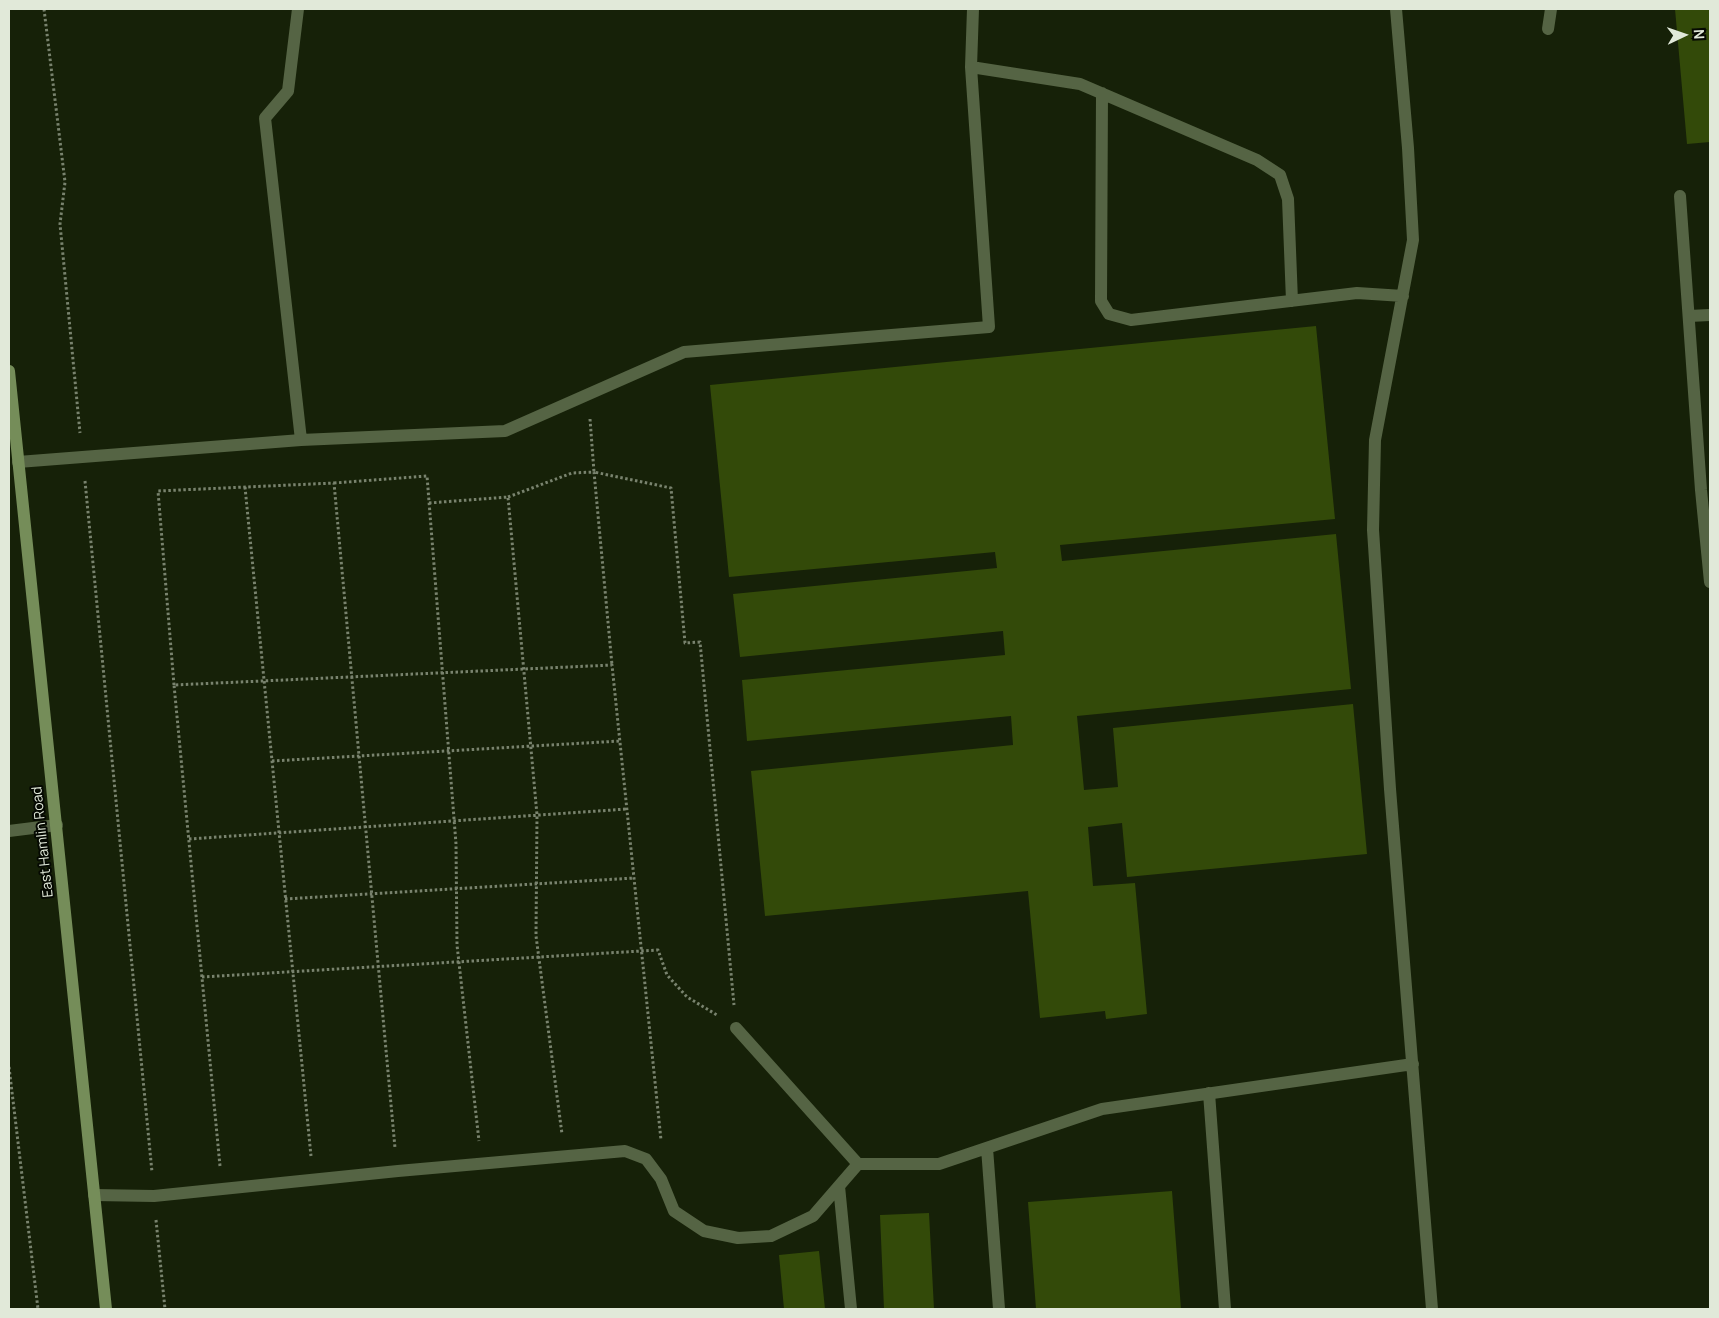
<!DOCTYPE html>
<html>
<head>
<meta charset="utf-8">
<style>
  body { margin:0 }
  #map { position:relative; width:1719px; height:1318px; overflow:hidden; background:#162108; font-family:Manrope,sans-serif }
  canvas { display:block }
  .frame { position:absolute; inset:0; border:10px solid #e1e9d9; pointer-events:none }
  .north { position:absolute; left:1659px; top:10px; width:50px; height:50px; -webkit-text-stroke:4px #050902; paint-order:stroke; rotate:87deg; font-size:14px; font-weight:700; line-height:20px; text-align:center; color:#e1e9d9 }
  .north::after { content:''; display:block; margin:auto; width:18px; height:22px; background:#e1e9d9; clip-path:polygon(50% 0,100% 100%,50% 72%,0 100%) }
</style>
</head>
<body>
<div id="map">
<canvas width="1719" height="1318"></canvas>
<div class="frame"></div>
<div class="north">N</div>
</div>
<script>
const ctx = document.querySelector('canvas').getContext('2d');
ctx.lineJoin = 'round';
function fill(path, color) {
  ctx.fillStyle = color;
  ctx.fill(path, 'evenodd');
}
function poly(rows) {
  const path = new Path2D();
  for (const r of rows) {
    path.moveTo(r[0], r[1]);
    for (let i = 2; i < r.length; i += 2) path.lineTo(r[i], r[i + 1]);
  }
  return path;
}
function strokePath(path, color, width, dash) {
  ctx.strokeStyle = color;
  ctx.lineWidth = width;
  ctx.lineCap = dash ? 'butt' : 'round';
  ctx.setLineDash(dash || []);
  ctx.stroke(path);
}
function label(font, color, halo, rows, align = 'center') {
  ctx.font = font + ' Manrope,sans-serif';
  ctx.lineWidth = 4;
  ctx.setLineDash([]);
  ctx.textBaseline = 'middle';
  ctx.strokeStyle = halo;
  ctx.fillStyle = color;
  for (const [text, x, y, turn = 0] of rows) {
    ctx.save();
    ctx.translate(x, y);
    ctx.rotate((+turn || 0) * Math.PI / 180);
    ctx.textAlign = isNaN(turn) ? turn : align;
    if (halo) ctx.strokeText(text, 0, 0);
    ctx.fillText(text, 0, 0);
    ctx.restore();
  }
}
const building = poly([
  [1675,9,1710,9,1710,142,1687,144],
  [1316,326,1335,519,1060,545,1062,561,1336,534,1351,689,1077,716,1084,790,1118,787,1113,728,1353,704,1367,854,1127,877,1122,823,1088,827,1093,886,1135,883,1147,1014,1106,1019,1105,1011,1040,1018,1028,891,765,916,751,771,1013,745,1011,716,747,741,742,680,1005,655,1003,631,740,657,733,594,997,568,995,552,729,577,710,385],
  [1172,1191,1181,1309,1036,1309,1028,1202],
  [929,1213,934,1309,884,1309,880,1215],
  [819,1251,825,1309,784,1309,779,1255]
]);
const path = poly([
  [44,9,65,182,60,224,80,433],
  [590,419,594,472,671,488,685,643,700,642,734,1005],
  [85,481,152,1172],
  [334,483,427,476,456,844,457,945,479,1141],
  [245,487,311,1156],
  [508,497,572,473,594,472,612,665],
  [429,503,508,497,537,815,536,936,562,1134],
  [174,685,158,491,334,483,395,1148],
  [272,761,620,741],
  [189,839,627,809],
  [285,899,634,878],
  [202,977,658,950,667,975,687,997,717,1015],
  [9,1067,38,1309],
  [220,1166,174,685,612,665,661,1140],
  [156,1220,165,1309]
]);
const lane = poly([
  [298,9,288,91,265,118,301,440],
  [1396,9,1408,148,1413,240,1375,440,1373,530,1390,789,1432,1309],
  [1548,29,1551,9],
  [971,67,1080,84,1257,160,1280,175,1288,199,1292,301],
  [1102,93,1101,301,1109,314,1131,320,1357,293,1403,296],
  [1680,196,1701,490,1710,582],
  [1689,316,1710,315],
  [18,462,301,440,505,431,684,352,989,327,971,67,973,9],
  [9,831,57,825],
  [736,1028,858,1164],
  [1209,1093,1225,1309],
  [987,1148,999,1309],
  [839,1186,851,1309],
  [94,1195,154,1196,398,1171,625,1151,646,1159,661,1179,674,1211,704,1231,738,1238,771,1236,813,1216,858,1164,939,1164,1102,1109,1413,1064]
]);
const secondary = poly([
  [9,371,106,1309]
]);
const streetNames = [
  ["East Hamlin Road",43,842,-96]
];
fill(building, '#334a09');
strokePath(path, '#79836e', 3, [2.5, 2.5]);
strokePath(lane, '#556444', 12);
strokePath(secondary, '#758d59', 12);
label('14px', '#e1e9d9', '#050902', streetNames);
</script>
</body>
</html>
